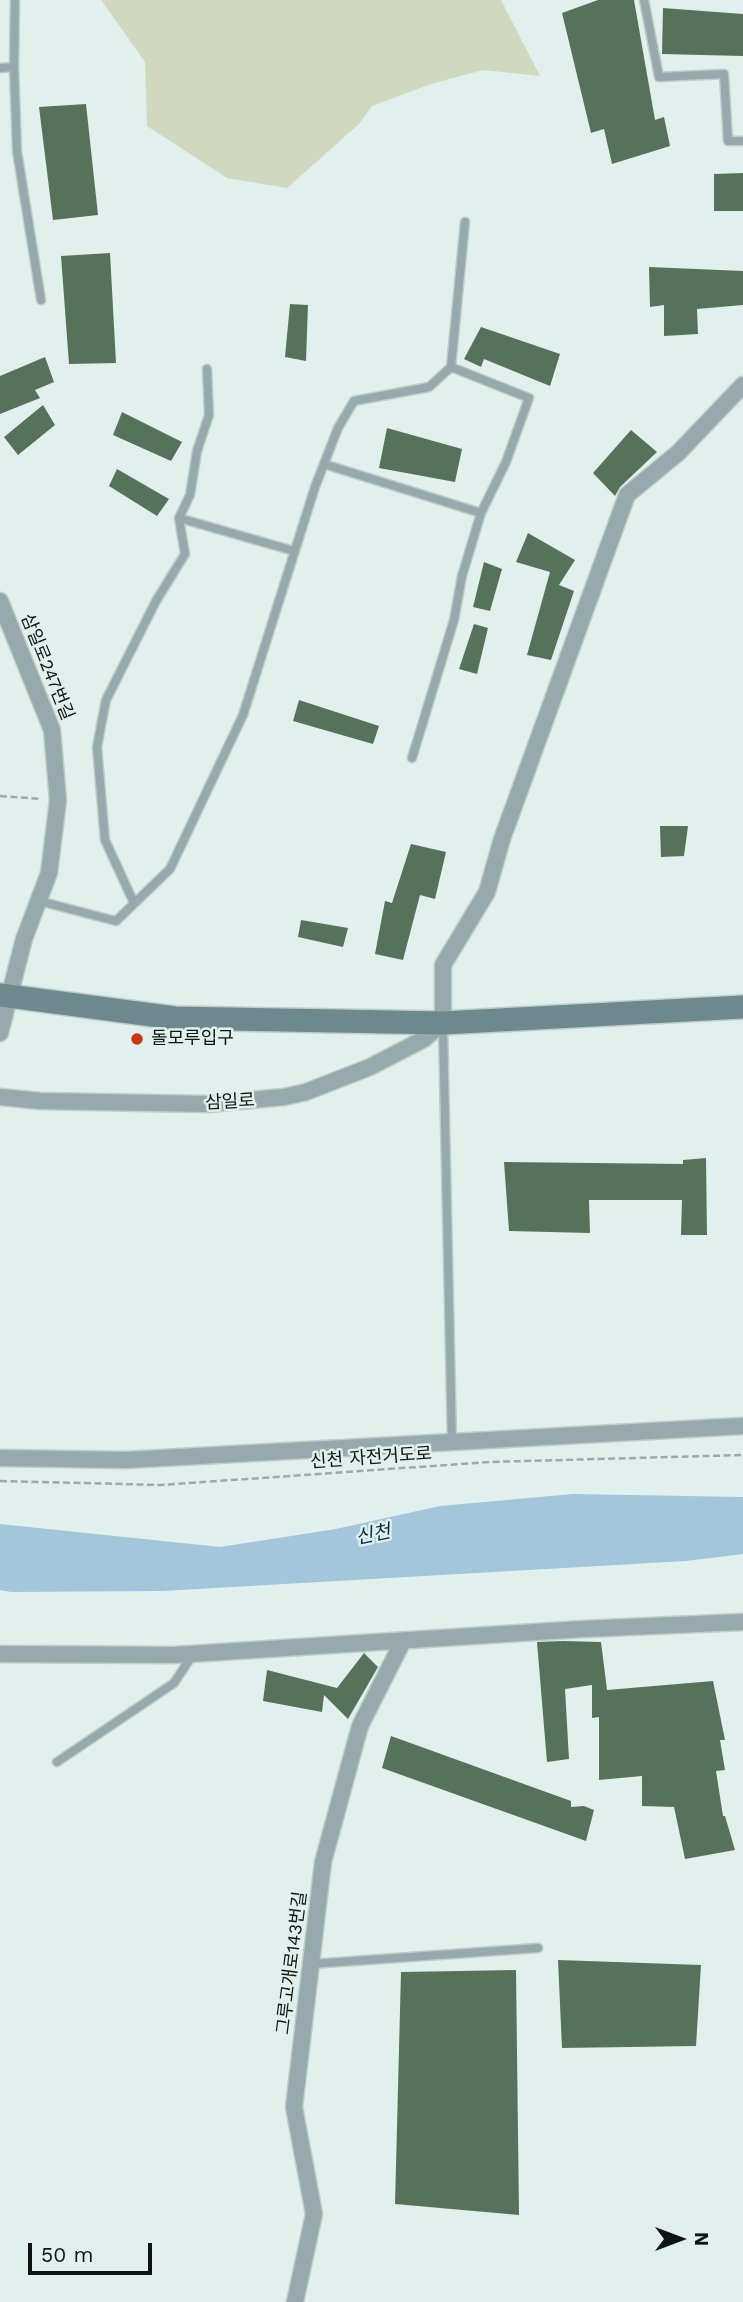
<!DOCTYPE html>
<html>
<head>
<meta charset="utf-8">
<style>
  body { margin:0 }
  #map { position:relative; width:743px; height:2302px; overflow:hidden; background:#e1f0ec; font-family:"Work Sans",sans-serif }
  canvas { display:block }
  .north { position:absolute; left:645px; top:2204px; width:70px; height:70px; -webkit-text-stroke:5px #e1f0ec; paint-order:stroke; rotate:90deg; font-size:19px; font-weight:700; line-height:28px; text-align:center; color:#0f1412 }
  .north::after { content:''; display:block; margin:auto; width:24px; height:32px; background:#0f1412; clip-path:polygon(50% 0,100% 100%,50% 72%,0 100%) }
  .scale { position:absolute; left:28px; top:2243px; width:124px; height:32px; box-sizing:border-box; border:4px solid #0f1412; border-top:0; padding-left:9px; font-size:21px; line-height:24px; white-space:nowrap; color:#0f1412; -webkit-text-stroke:5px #e1f0ec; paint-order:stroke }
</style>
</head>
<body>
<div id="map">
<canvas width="743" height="2302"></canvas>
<div class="north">N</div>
<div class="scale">50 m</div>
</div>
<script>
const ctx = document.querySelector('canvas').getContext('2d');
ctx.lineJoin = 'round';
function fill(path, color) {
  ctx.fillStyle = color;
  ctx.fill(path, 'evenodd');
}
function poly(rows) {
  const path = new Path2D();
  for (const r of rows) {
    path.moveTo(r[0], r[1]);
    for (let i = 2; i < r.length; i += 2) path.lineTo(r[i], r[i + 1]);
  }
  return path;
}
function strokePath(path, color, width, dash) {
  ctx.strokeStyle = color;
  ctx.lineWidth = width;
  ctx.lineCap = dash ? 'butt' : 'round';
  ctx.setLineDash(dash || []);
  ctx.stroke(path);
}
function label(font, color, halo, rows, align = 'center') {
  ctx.font = font + ' "Work Sans","Noto Sans KR",sans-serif';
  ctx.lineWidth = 5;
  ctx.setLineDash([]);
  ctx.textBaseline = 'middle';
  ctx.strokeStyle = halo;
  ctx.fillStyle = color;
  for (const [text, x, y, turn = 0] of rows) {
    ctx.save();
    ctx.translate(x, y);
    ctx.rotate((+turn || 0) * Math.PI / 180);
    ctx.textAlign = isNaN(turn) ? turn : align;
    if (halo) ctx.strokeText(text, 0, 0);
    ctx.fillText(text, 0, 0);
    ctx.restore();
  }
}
const green = poly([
  [101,0,501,0,540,76,483,70,431,84,372,106,359,124,287,188,227,178,147,126,145,62]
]);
const water = poly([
  [573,1494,743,1497,743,1554,686,1561,162,1591,11,1592,0,1590,0,1524,220,1547,336,1529,440,1506]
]);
const building = poly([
  [598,0,634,0,655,120,664,117,670,146,612,164,604,129,591,133,562,13],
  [663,8,743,14,743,56,662,54],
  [86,104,98,215,53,220,39,107],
  [743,173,743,211,714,211,714,174],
  [110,253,116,363,69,364,61,256],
  [649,267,743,271,743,305,697,309,698,334,664,336,664,305,650,307],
  [290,304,308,305,306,361,285,357],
  [481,327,560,354,550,386,484,359,481,367,464,359],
  [45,357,54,382,35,390,40,398,0,414,0,376],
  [43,405,55,425,18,455,4,437],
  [122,412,182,442,171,461,113,435],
  [387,428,462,449,455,482,379,468],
  [631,430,657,452,620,487,615,496,593,473],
  [117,469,169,499,157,516,109,486],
  [528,533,575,560,559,585,574,591,551,660,527,655,550,572,516,562],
  [484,562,502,569,490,611,473,607],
  [474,624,488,628,477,674,459,669],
  [299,700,379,726,373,744,293,721],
  [660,826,688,826,684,856,661,857],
  [411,844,446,852,435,899,420,895,403,960,375,954,385,901,392,903],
  [301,920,348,928,343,947,298,937],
  [706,1158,707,1235,681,1235,682,1200,589,1200,590,1233,509,1231,504,1162,683,1164,683,1160],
  [563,1641,601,1642,607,1690,713,1681,725,1740,720,1740,725,1770,716,1771,723,1816,725,1816,735,1850,685,1859,674,1807,642,1806,642,1776,599,1780,599,1717,592,1718,592,1685,565,1689,569,1759,547,1762,537,1642],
  [364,1653,378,1667,348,1719,324,1695,322,1712,263,1701,267,1670,337,1688],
  [391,1736,571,1801,571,1807,584,1806,594,1810,586,1841,382,1768],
  [558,1960,701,1965,696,2046,562,2048],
  [516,1970,519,2215,395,2204,401,1972]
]);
const path = poly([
  [0,796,41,799],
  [0,1481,161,1485,489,1462,743,1455]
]);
const service = poly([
  [15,0,14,67,17,151,41,300],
  [644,0,659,77,724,74,728,141,743,141],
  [0,68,14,67],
  [324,464,481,513],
  [179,518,294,551],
  [412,758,454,620,462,576,481,513,506,462,529,398,451,367],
  [39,901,116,921,170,869,243,715,315,487,338,428,354,401,429,387,451,367,465,222],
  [134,903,105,840,97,747,106,700,156,601,185,554,179,518,190,495,197,451,209,415,207,369],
  [443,1027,452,1444],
  [57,1762,174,1683,194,1653],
  [311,1964,538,1948]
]);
const minor = poly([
  [0,601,52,730,58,800,49,873,24,939,0,1033],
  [0,1097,40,1101,207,1104,284,1097,306,1092,370,1067,424,1039,443,1023,443,965,487,892,502,839,627,495,678,453,743,385],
  [0,1458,126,1460,743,1426],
  [0,1654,174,1655,583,1629,743,1622],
  [295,2302,314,2214,294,2107,323,1862,360,1726,403,1641]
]);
const secondary = poly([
  [0,995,175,1018,443,1023,743,1007]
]);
const markers = [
  [137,1039,7,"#c43b13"]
];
const streetNames = [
  ["삼일로247번길",47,667,68],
  ["삼일로",230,1102,-3],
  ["신천 자전거도로",371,1458,-4],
  ["그루고개로143번길",292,1963,-83]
];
const poiNames = [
  ["돌모루입구",151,1039]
];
const waterNames = [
  ["신천",373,1535,-12]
];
fill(green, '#d1d8c0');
fill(water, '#a3c6db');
fill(building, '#57725b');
strokePath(service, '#bfcdc9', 11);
strokePath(minor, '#bfcdc9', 19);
strokePath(secondary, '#bfcdc9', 26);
strokePath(path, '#9faaa7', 2.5, [7, 3.5]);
strokePath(service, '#96a9ac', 8);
strokePath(minor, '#96a9ac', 16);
strokePath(secondary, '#6d898d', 23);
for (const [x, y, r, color] of markers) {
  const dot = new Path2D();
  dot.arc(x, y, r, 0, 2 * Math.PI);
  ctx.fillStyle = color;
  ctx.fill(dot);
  strokePath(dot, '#e1f0ec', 2.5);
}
label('18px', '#0f1412', '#e1f0ec', streetNames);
label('18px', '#0f1412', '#e1f0ec', poiNames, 'left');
label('italic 19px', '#002f45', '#e1f0ec', waterNames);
</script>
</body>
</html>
